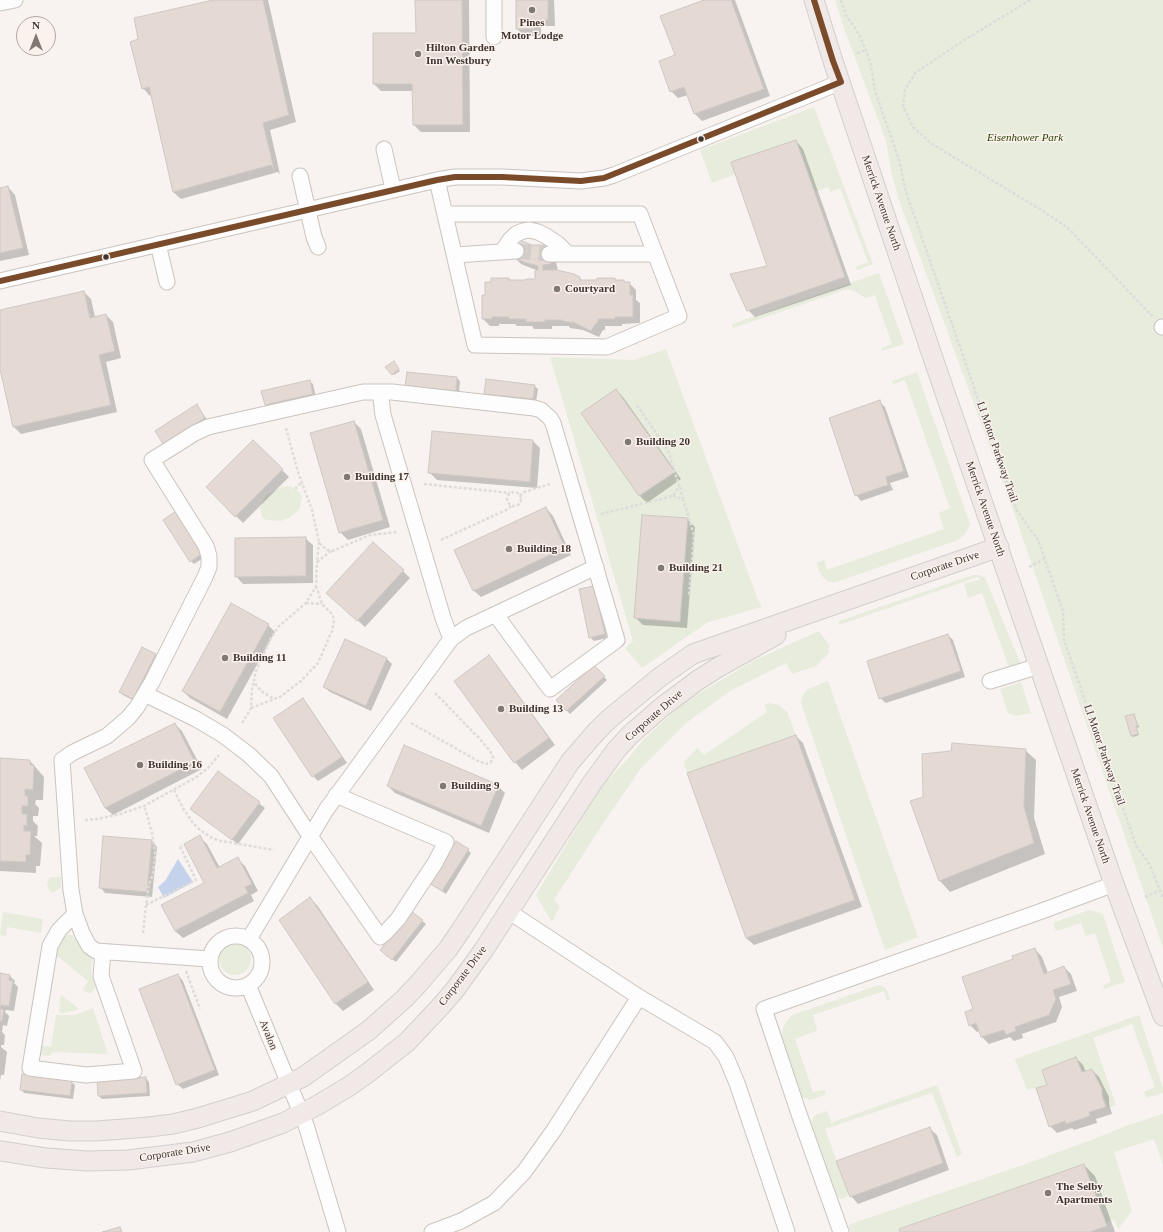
<!DOCTYPE html>
<html>
<head>
<meta charset="utf-8">
<style>
  body { margin:0 }
  #map { position:relative; width:1163px; height:1232px; overflow:hidden; background:#f8f3f0; font-family:Georgia,serif }
  canvas { display:block }
  .north { position:absolute; left:16px; top:16px; width:40px; height:40px; box-sizing:border-box; background:#fcf2ed; border:1px solid #b0a6a1; border-radius:50%; rotate:0deg; font-size:11px; font-weight:700; line-height:16px; text-align:center; color:#3e3530 }
  .north::after { content:''; display:block; margin:auto; width:14px; height:18px; background:#7f7873; clip-path:polygon(50% 0,100% 100%,50% 72%,0 100%) }
</style>
</head>
<body>
<div id="map">
<canvas width="1163" height="1232"></canvas>
<div class="north">N</div>
</div>
<script>
const ctx = document.querySelector('canvas').getContext('2d');
ctx.lineJoin = 'round';
function fill(path, color) {
  ctx.fillStyle = color;
  ctx.fill(path, 'evenodd');
}
function poly(rows) {
  const path = new Path2D();
  for (const r of rows) {
    if (r.length === 3) {
      path.moveTo(r[0] + r[2], r[1]);
      path.arc(r[0], r[1], r[2], 0, 2 * Math.PI);
      continue;
    }
    path.moveTo(r[0], r[1]);
    for (let i = 2; i < r.length; i += 2) path.lineTo(r[i], r[i + 1]);
  }
  return path;
}
function strokePath(path, color, width, dash) {
  ctx.strokeStyle = color;
  ctx.lineWidth = width;
  ctx.lineCap = dash ? 'butt' : 'round';
  ctx.setLineDash(dash || []);
  ctx.stroke(path);
}
function label(font, color, halo, rows, align = 'center') {
  ctx.font = font + ' Georgia,serif';
  ctx.lineWidth = 3;
  ctx.setLineDash([]);
  ctx.textBaseline = 'middle';
  ctx.strokeStyle = halo;
  ctx.fillStyle = color;
  for (const [text, x, y, turn = 0] of rows) {
    ctx.save();
    ctx.translate(x, y);
    ctx.rotate((+turn || 0) * Math.PI / 180);
    ctx.textAlign = isNaN(turn) ? turn : align;
    if (halo) ctx.strokeText(text, 0, 0);
    ctx.fillText(text, 0, 0);
    ctx.restore();
  }
}
const green = poly([
  [835,0,1163,0,1163,948,1018,524,898,197,892,175,886,141,845,31],
  [814,107,873,264,857,270,856,267,868,262,840,188,830,192,828,187,815,192,796,140,736,174,712,183,700,150],
  [879,273,904,344,882,351,881,348,892,344,875,295,865,298,858,293,848,289,733,328,732,324],
  [666,349,758,600,762,607,708,622,642,668,625,648,633,641,550,357,634,360],
  [917,372,970,524,966,533,958,540,836,582,829,582,822,576,819,572,817,564,818,562,824,560,827,570,944,529,939,513,950,508,905,380,893,384,892,381],
  [287,486,292,487,299,492,302,497,299,510,290,517,281,521,266,520,262,517,260,508,265,496,279,488],
  [973,575,979,575,985,578,1022,667,1010,670,982,593,968,598,964,584,981,579,978,577,839,625,839,621],
  [819,631,829,645,829,653,816,666,792,674,786,663,730,691,686,723,641,768,600,828,554,900,560,906,552,922,536,895,602,785,627,760,644,739,683,703,708,688,755,660],
  [828,681,918,937,885,950,801,703,802,697,806,690],
  [1021,682,1031,713,1015,716,1008,713,1000,689],
  [768,703,779,705,787,712,796,735,687,773,684,762,697,748,704,755,767,712,764,705],
  [50,877,61,877,61,888,52,893,48,888,47,882],
  [1089,910,1103,914,1125,982,1104,989,1103,986,1111,981,1095,933,1086,936,1081,923,1056,931,1053,923],
  [3,912,43,919,41,933,7,927,6,936,0,935],
  [66,935,72,935,92,959,91,972,96,987,91,993,88,993,83,990,88,981,56,955,61,937],
  [235,959,16],
  [879,985,886,988,890,1000,887,1000,884,991,813,1015,817,1029,816,1031,795,1039,813,1092,824,1090,826,1091,825,1095,810,1100,802,1097,782,1041,782,1032,784,1026,790,1017,795,1014],
  [61,995,79,1009,65,1013,59,1012],
  [93,1008,108,1054,53,1052,49,1056,40,1055,40,1045,51,1047,56,1015,75,1015],
  [1139,1015,1163,1088,1163,1093,1146,1098,1144,1092,1155,1087,1132,1024,1093,1038,1116,1105,1108,1108,1093,1069,1082,1072,1076,1057,1042,1070,1047,1085,1027,1090,1015,1059],
  [937,1085,962,1154,957,1157,932,1093,825,1129,848,1192,847,1196,843,1199,838,1198,811,1125,813,1118,817,1114,827,1111,832,1125,833,1122],
  [1163,1114,1163,1165,1154,1139,1114,1152,1132,1211,1118,1229,1114,1219,1106,1223,1084,1164,900,1229,900,1232,851,1232,848,1225,1023,1165,1094,1139,1126,1126]
]);
const water = poly([
  [178,859,193,882,164,898,158,887,165,881]
]);
const shadow = poly([
  [218,0,268,0,296,122,270,130,280,174,278,172,181,199,173,192,152,95,150,96,143,88],
  [416,0,469,0,470,132,421,132,414,125,413,91,381,91,374,84,417,34],
  [517,0,554,0,555,26,541,26,541,36,524,36,517,29],
  [706,0,735,0,770,96,702,121,695,114,688,95,678,98,671,91,676,56],
  [796,141,803,149,851,285,755,317,748,310,768,267],
  [8,187,15,195,29,255,0,261,0,189],
  [532,246,547,246,554,253,558,271,579,278,583,281,615,279,617,281,629,283,636,290,636,300,640,303,640,323,622,324,622,326,605,326,605,330,603,330,599,337,583,330,570,328,569,326,552,326,552,329,534,329,532,326,517,326,515,324,499,324,499,326,490,326,483,319,486,296,509,279,511,281,536,280,536,270,521,264,514,257],
  [84,292,91,299,95,317,106,315,113,322,121,358,106,362,117,412,21,434,14,427,0,365,0,311],
  [395,364,400,371,394,375,387,367],
  [457,378,460,381,459,394,410,389,407,385],
  [309,381,313,384,316,398,269,408,266,405],
  [534,386,538,389,536,402,488,397,485,393],
  [616,390,623,397,681,479,647,503,640,496,582,413],
  [880,402,885,407,909,477,890,483,893,490,861,501,856,495],
  [197,406,208,421,167,447,164,444],
  [354,422,361,429,390,527,348,540,340,532],
  [253,441,289,477,243,523,207,487],
  [533,441,540,448,537,488,437,480,429,472],
  [546,508,553,516,571,555,481,597,473,590],
  [179,516,205,557,194,564,191,561],
  [687,519,695,527,687,628,643,625,636,618],
  [305,538,313,545,313,583,243,584,236,576],
  [403,571,410,578,365,627,335,600],
  [597,590,607,638,594,641,590,637],
  [268,625,275,632,227,719,190,698,183,691],
  [948,635,953,640,965,677,886,703,880,698],
  [345,640,387,659,392,664,371,711,330,692,324,687],
  [155,655,159,658,136,702,123,695,120,692],
  [489,657,496,664,555,745,522,770,515,762,455,681],
  [594,666,607,680,570,714,557,700],
  [303,700,308,705,347,763,318,781,313,776],
  [1134,715,1139,727,1136,728,1139,735,1133,737,1132,735],
  [175,724,182,731,202,769,113,815,105,808],
  [796,736,803,743,862,907,754,945,746,938],
  [1025,750,1036,760,1034,818,1045,854,950,892,940,881,912,802],
  [0,759,30,761,44,777,43,800,36,800,35,804,39,808,38,816,33,816,33,821,38,826,37,836,34,836,42,843,40,866,36,866,36,873,0,871],
  [218,772,265,808,238,844,191,809],
  [388,786,498,786,505,793,489,833,395,793],
  [200,837,207,844,220,868,238,859,245,866,258,891,251,895,254,901,183,938,175,931,205,884],
  [152,841,157,847,152,897,105,893,100,887],
  [468,850,471,853,446,894,430,883],
  [310,898,317,905,374,990,343,1011,336,1004,280,920],
  [411,912,426,924,396,962,385,954],
  [1035,949,1042,957,1048,973,1064,967,1071,974,1077,991,1059,997,1062,1007,1056,1022,1022,1034,1023,1038,1014,1041,1010,1037,989,1044,982,1037,980,1031,977,1032,970,1025,974,1010,1014,959],
  [0,974,10,976,15,981,14,983,18,987,14,1011,6,1010,5,1012,9,1016,7,1026,3,1025,2,1032,5,1035,4,1045,1,1045,1,1047,7,1052,4,1075,1,1075,0,1081],
  [178,975,183,981,219,1075,183,1089,177,1084],
  [1076,1058,1083,1065,1086,1072,1092,1070,1099,1077,1109,1097,1109,1104,1112,1114,1096,1119,1097,1123,1074,1130,1072,1128,1057,1133,1050,1126,1048,1085],
  [146,1078,149,1082,150,1096,102,1099,99,1096],
  [71,1082,75,1085,73,1099,24,1093,21,1089],
  [929,1128,937,1135,949,1170,858,1204,851,1196],
  [1084,1165,1095,1176,1115,1232,902,1232]
]);
const building = poly([
  [213,0,263,0,289,115,263,123,274,169,271,165,173,192,149,87,142,89,130,42,138,39,134,18,213,0],
  [415,0,462,0,463,125,413,125,412,84,373,84,373,33,416,33,415,0],
  [516,0,548,0,548,20,534,20,534,29,516,29,516,0],
  [704,0,731,0,764,89,694,114,684,87,670,92,659,61,675,55,660,16,704,0],
  [796,140,845,277,747,311,730,274,767,266,731,162,796,140],
  [8,186,23,248,0,253,0,188,8,186],
  [522,241,532,245,547,245,551,264,543,265,543,270,557,270,574,274,580,277,580,280,597,280,597,278,615,278,615,280,624,280,624,282,630,282,630,295,633,295,633,317,615,317,615,319,598,319,598,323,596,323,591,331,575,323,562,321,562,320,545,320,545,322,526,322,526,319,509,319,509,317,492,317,492,319,482,319,482,295,485,295,485,282,491,282,491,278,509,278,509,280,526,280,526,279,535,279,535,271,538,270,538,266,524,262,513,257,522,241],
  [84,291,90,318,106,314,115,351,99,355,111,405,13,427,0,369,0,310,84,291],
  [394,361,399,369,392,375,385,367,394,361],
  [407,372,457,377,456,391,405,386,407,372],
  [486,379,535,385,533,399,484,394,486,379],
  [310,380,313,394,265,405,261,391,310,380],
  [616,389,675,472,639,496,581,413,616,389],
  [880,400,904,471,886,477,888,485,855,496,829,418,880,400],
  [197,404,205,418,163,444,155,431,197,404],
  [354,421,383,520,339,533,310,433,354,421],
  [432,431,533,440,530,482,428,473,432,431],
  [253,440,283,469,235,517,206,487,253,440],
  [546,507,565,548,473,591,454,550,546,507],
  [176,511,203,553,190,562,163,520,176,511],
  [642,515,688,518,680,622,634,618,642,515],
  [306,537,306,576,235,577,235,538,306,537],
  [373,542,404,570,357,621,326,593,373,542],
  [594,586,605,634,589,638,579,589,594,586],
  [231,603,269,624,220,712,182,691,231,603],
  [948,634,961,671,879,699,867,661,948,634],
  [345,639,387,658,366,706,323,687,345,639],
  [142,647,156,654,133,699,119,692,142,647],
  [489,655,549,738,514,763,454,681,489,655],
  [594,665,605,676,566,711,556,700,594,665],
  [303,698,342,757,312,777,273,718,303,698],
  [1134,714,1138,726,1136,726,1138,734,1131,736,1125,716,1134,714],
  [175,723,195,762,105,808,84,768,175,723],
  [796,735,855,900,746,938,687,773,796,735],
  [952,743,1026,749,1024,806,1034,843,939,881,910,801,923,797,922,754,951,751,952,743],
  [404,745,499,785,481,826,387,786,404,745],
  [0,758,30,760,30,765,34,765,33,790,25,789,25,796,28,796,28,806,22,806,22,814,27,814,27,826,24,825,24,831,31,831,30,855,26,855,26,862,0,861,0,758],
  [218,771,260,802,232,840,190,809,218,771],
  [200,835,217,868,238,857,252,884,245,887,248,893,175,931,161,905,204,883,184,844,200,835],
  [103,836,152,840,147,892,99,888,103,836],
  [456,841,469,849,442,891,429,883,456,841],
  [310,897,368,982,335,1004,279,920,310,897],
  [411,911,423,920,392,960,380,950,411,911],
  [1035,948,1044,974,1064,966,1071,984,1053,990,1056,999,1049,1015,1015,1027,1016,1031,1006,1035,1004,1030,981,1037,976,1023,969,1026,965,1012,973,1009,962,977,1013,959,1012,956,1035,948],
  [0,973,10,975,9,980,13,981,9,1006,1,1005,0,1009,4,1010,2,1021,0,1021,0,973],
  [178,974,215,1070,176,1085,139,989,178,974],
  [1076,1057,1082,1072,1092,1069,1102,1089,1102,1096,1106,1107,1089,1112,1090,1116,1066,1124,1065,1121,1049,1127,1036,1088,1047,1085,1042,1070,1076,1057],
  [22,1074,72,1081,70,1096,20,1090,22,1074],
  [146,1077,147,1093,98,1096,97,1081,146,1077],
  [930,1127,943,1163,850,1197,836,1161,930,1127],
  [1084,1164,1107,1226,1090,1232,900,1232,899,1229,1084,1164],
  [120,1227,122,1232,102,1232,120,1227]
]);
const minorTunnel = poly([
  [516,251,549,254]
]);
const path = poly([
  [841,0,847,17,856,29,866,50,871,66,875,91,899,160,906,192,1017,511,1038,540,1063,611,1064,640,1136,845,1150,865,1163,898],
  [1030,0,966,39,915,73,905,90,903,106,913,127,932,144,1043,211,1067,227,1153,317],
  [857,53,866,50],
  [286,428,298,472,312,510,319,542,321,545,327,550,332,551,370,535,397,532],
  [424,484,510,493],
  [680,487,683,499],
  [295,489,302,482],
  [514,499,7],
  [520,496,524,492,550,484],
  [673,496,683,499,694,535,689,595],
  [601,514,673,496,679,486,668,450,636,404],
  [441,540,508,509,512,505],
  [319,542,317,562,331,551],
  [1029,567,1044,559],
  [316,586,322,604,333,615,334,622,332,631,318,663,301,681,280,697,274,699,261,691,256,685,254,680,256,671,271,638,278,627,306,603,316,586,317,562],
  [306,603,322,604],
  [251,708,274,699],
  [242,723,251,708,252,689,254,681],
  [411,723,478,761,486,764,491,762,493,757,490,751,479,738,434,692],
  [174,790,184,810,193,823,200,830,212,838,221,841,274,850],
  [85,820,97,819,120,814,144,806,195,778,208,768,219,755],
  [1145,897,1160,890],
  [146,905,196,880,180,846,182,845],
  [143,933,146,905,149,884,153,874,155,861,155,851,152,833,148,818,144,806],
  [186,971,200,1009]
]);
const minor = poly([
  [494,0,494,37],
  [0,3,15,0],
  [384,149,393,189],
  [300,176,314,237,318,247],
  [437,180,475,345,607,347,679,316,640,214,445,214],
  [158,244,167,282],
  [502,252,510,240,516,234,523,231,530,230,538,232,546,236,558,244,568,254],
  [549,254,655,254],
  [455,255,516,251],
  [0,281,437,180,455,177,502,177,581,181,604,178,614,175,841,82],
  [1162,327,1163,327],
  [382,392,381,398,383,415,443,618,451,639],
  [990,681,1039,666],
  [145,694,196,719,223,735,248,754,271,776,310,836,380,937,386,932,398,919,435,863,446,842,336,795],
  [508,911,639,997,715,1042,726,1057,737,1083,787,1232],
  [75,914,59,930,50,946,30,1068,86,1075,134,1071,101,976,103,952],
  [236,962,26],
  [249,939,326,810,451,639,466,628,596,567],
  [209,959,96,951,89,946,82,933,75,914,71,890,62,760,72,753,107,736,128,718,137,707,152,682,205,577,209,567,209,556,206,546,152,460,195,433,208,427,363,392,392,392,534,408,541,410,550,418,553,423,617,640,550,689,496,615],
  [248,985,306,1125,338,1232],
  [432,1232,461,1221,494,1203,524,1172,554,1130,639,997],
  [841,1232,799,1114,764,1009,1042,911,1114,884]
]);
const major = poly([
  [814,0,833,61,933,358,1114,884,1163,1016],
  [0,1121,38,1128,70,1131,97,1131,149,1127,173,1124,198,1118,253,1101,303,1077,368,1031,404,999,419,983,448,949,461,930,570,762,596,732,609,719,660,677,693,654,999,547],
  [0,1151,46,1158,87,1161,128,1160,193,1152,230,1142,283,1123,316,1106,348,1087,369,1072,407,1042,440,1007,454,991,483,951,592,783,617,749,631,734,662,707,698,680,717,668,776,635]
]);
const bus1 = poly([
  [814,0,833,61,841,82],
  [0,281,437,180,455,177,502,177,581,181,604,178,841,82]
]);
const markers = [
  [532,10,4,"#7f7873"],
  [418,54,4,"#7f7873"],
  [701,139,3.5,"#3e3530"],
  [106,257,3.5,"#3e3530"],
  [557,289,4,"#7f7873"],
  [628,442,4,"#7f7873"],
  [347,477,4,"#7f7873"],
  [509,549,4,"#7f7873"],
  [661,568,4,"#7f7873"],
  [225,658,4,"#7f7873"],
  [501,709,4,"#7f7873"],
  [140,765,4,"#7f7873"],
  [443,786,4,"#7f7873"],
  [1048,1193,4,"#7f7873"]
];
const poiNames = [
  ["Pines",532,23,"center"],
  ["Motor Lodge",532,36,"center"],
  ["Hilton Garden",426,48],
  ["Inn Westbury",426,61],
  ["Courtyard",565,289],
  ["Building 20",636,442],
  ["Building 17",355,477],
  ["Building 18",517,549],
  ["Building 21",669,568],
  ["Building 11",233,658],
  ["Building 13",509,709],
  ["Building 16",148,765],
  ["Building 9",451,786],
  ["The Selby",1056,1187],
  ["Apartments",1056,1200]
];
const parkNames = [
  ["Eisenhower Park",1025,138]
];
const streetNames = [
  ["Merrick Avenue North",881,203,71],
  ["LI Motor Parkway Trail",997,452,71],
  ["Merrick Avenue North",985,509,71],
  ["Corporate Drive",945,566,-19],
  ["Corporate Drive",654,716,-41],
  ["LI Motor Parkway Trail",1104,755,71],
  ["Merrick Avenue North",1090,816,71],
  ["Corporate Drive",463,976,-53],
  ["Avalon",268,1035,68],
  ["Corporate Drive",175,1153,-9]
];
fill(green, '#e7ecdc');
fill(water, '#c4d2ec');
fill(shadow, '#0003');
fill(building, '#e4d9d3');
strokePath(building, '#cec8c5', 1);
strokePath(minorTunnel, '#d3cdca', 15, [15, 8]);
strokePath(minor, '#cac4c0', 17);
strokePath(major, '#d2cfcc', 21);
strokePath(path, '#dedcdb', 2.5, [3, 2]);
strokePath(minor, '#fefdfd', 15);
strokePath(major, '#f1e8e8', 19);
strokePath(bus1, '#7a4b2a', 6);
for (const [x, y, r, color] of markers) {
  const dot = new Path2D();
  dot.arc(x, y, r, 0, 2 * Math.PI);
  ctx.fillStyle = color;
  ctx.fill(dot);
  strokePath(dot, '#fcf2ed', 1.5);
}
label('bold 11px', '#3e3530', '#fcf2ed', poiNames, 'left');
label('italic 11px', '#2b4100', '#fcf2ed', parkNames);
label('11px', '#3e3530', '#fcf2ed', streetNames);
</script>
</body>
</html>
